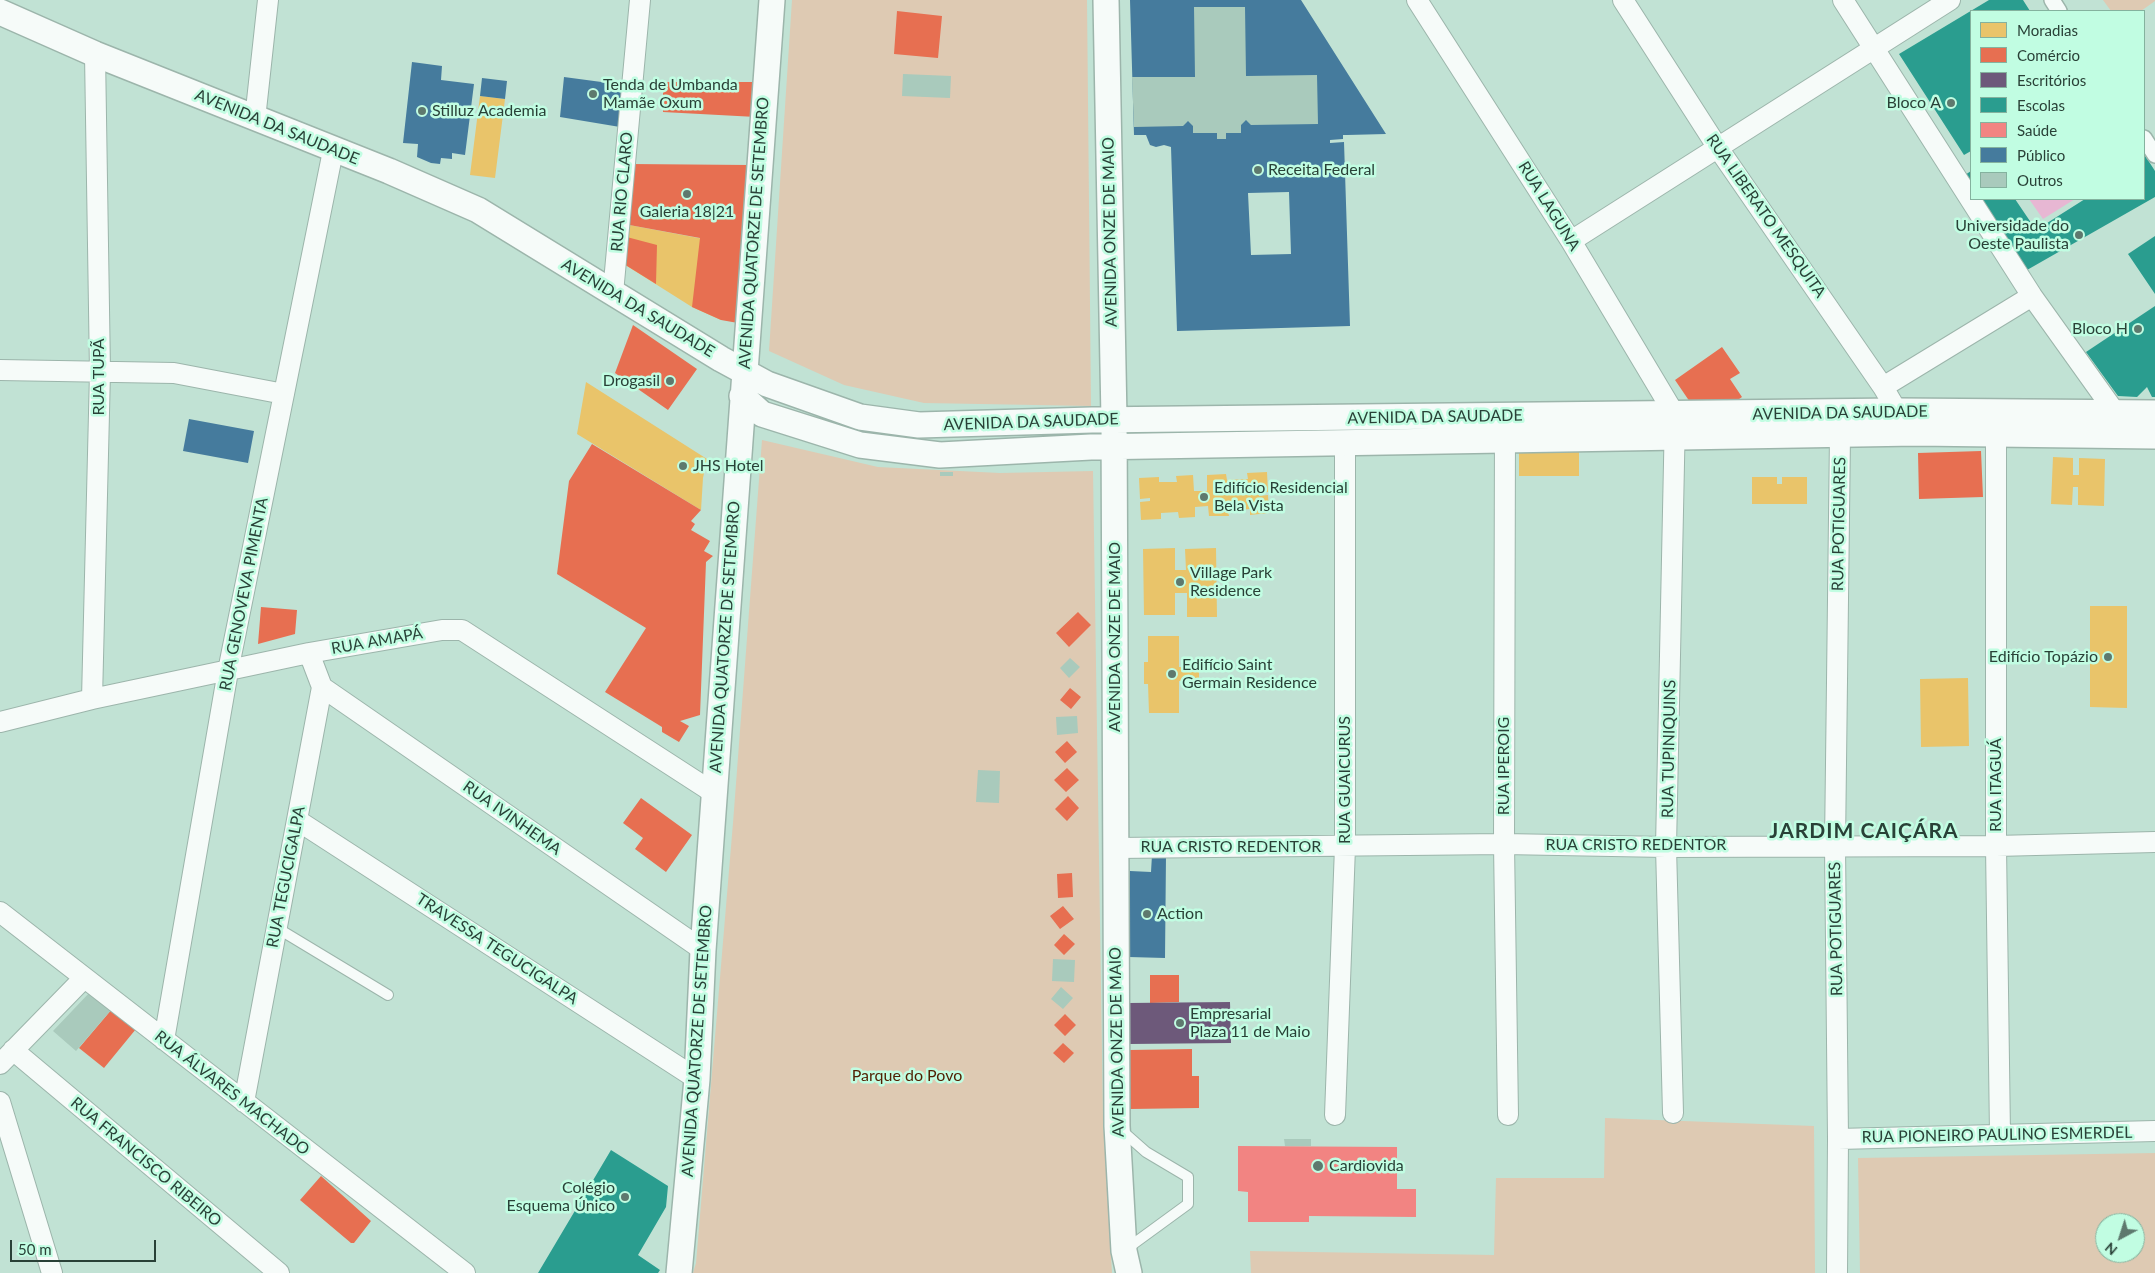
<!DOCTYPE html>
<html>
<head>
<meta charset="utf-8">
<style>
  body { margin:0 }
  #map { position:relative; width:2155px; height:1273px; overflow:hidden; background:#c1e2d4; font-family:Lato,sans-serif }
  canvas { display:block }
  .legend { position:absolute; left:1970px; top:10px; width:175px; height:190px; box-sizing:border-box; background:#c1fde2; border:1px solid #84b29e; margin:0; padding:6px 9px; list-style:none; font-size:15px; color:#294137 }
  .legend li { display:flex; align-items:center; gap:10px; height:25px }
  .legend b { width:25px; border:1px solid #84b29e }
  .north { position:absolute; left:2095px; top:1213px; width:50px; height:50px; box-sizing:border-box; background:#c1fde2; border:1px solid #84b29e; border-radius:50%; rotate:220deg; font-size:14px; font-weight:700; line-height:20px; text-align:center; color:#294137 }
  .north::after { content:''; display:block; margin:auto; width:18px; height:22px; background:#5e796e; clip-path:polygon(50% 0,100% 100%,50% 72%,0 100%) }
  .scale { position:absolute; left:10px; top:1240px; width:146px; height:22px; box-sizing:border-box; border:2px solid #294137; border-top:0; padding-left:6px; font-size:15px; line-height:18px; white-space:nowrap; color:#294137; -webkit-text-stroke:4px #c1fde2; paint-order:stroke }
</style>
</head>
<body>
<div id="map">
<canvas width="2155" height="1273"></canvas>
<ul class="legend">
<li><b style="height:14px;background:#e9c46a"></b>Moradias</li>
<li><b style="height:14px;background:#e76f51"></b>Comércio</li>
<li><b style="height:14px;background:#6d597a"></b>Escritórios</li>
<li><b style="height:14px;background:#2a9d8f"></b>Escolas</li>
<li><b style="height:14px;background:#f28482"></b>Saúde</li>
<li><b style="height:14px;background:#457b9d"></b>Público</li>
<li><b style="height:14px;background:#a9cabc"></b>Outros</li>
</ul>
<div class="north">N</div>
<div class="scale">50 m</div>
</div>
<script>
const ctx = document.querySelector('canvas').getContext('2d');
ctx.lineJoin = 'round';
function fill(path, color) {
  ctx.fillStyle = color;
  ctx.fill(path, 'evenodd');
}
function poly(rows) {
  const path = new Path2D();
  for (const r of rows) {
    path.moveTo(r[0], r[1]);
    for (let i = 2; i < r.length; i += 2) path.lineTo(r[i], r[i + 1]);
  }
  return path;
}
function strokePath(path, color, width, dash) {
  ctx.strokeStyle = color;
  ctx.lineWidth = width;
  ctx.lineCap = dash ? 'butt' : 'round';
  ctx.setLineDash(dash || []);
  ctx.stroke(path);
}
function label(font, color, halo, rows, align = 'center') {
  ctx.font = font + ' Lato,sans-serif';
  ctx.lineWidth = 5;
  ctx.setLineDash([]);
  ctx.textBaseline = 'middle';
  ctx.strokeStyle = halo;
  ctx.fillStyle = color;
  for (const [text, x, y, turn = 0] of rows) {
    ctx.save();
    ctx.translate(x, y);
    ctx.rotate((+turn || 0) * Math.PI / 180);
    ctx.textAlign = isNaN(turn) ? turn : align;
    if (halo) ctx.strokeText(text, 0, 0);
    ctx.fillText(text, 0, 0);
    ctx.restore();
  }
}
const green = poly([
  [792,0,1087,0,1091,406,924,403,844,385,769,351],
  [2103,0,2155,0,2155,1,2141,11,2111,11],
  [762,440,878,467,1000,473,1093,471,1103,1117,1112,1273,693,1273,696,1263,733,823],
  [1605,1118,1814,1126,1815,1273,1251,1273,1250,1251,1494,1255,1496,1178,1604,1178],
  [2155,1153,2155,1273,1860,1273,1858,1158],
  [2105,1223,2135,1223,2135,1253,2105,1253]
]);
const water = poly([
  [2029,199,2075,199,2043,219]
]);
const homes = poly([
  [480,96,505,99,495,178,470,175],
  [624,224,725,243,721,320,692,307,619,261],
  [586,382,707,459,703,478,701,510,577,434],
  [1519,448,1579,448,1579,476,1519,476],
  [2053,457,2073,458,2073,475,2079,475,2079,458,2105,459,2104,506,2078,505,2078,487,2073,487,2072,505,2051,504],
  [1267,472,1268,492,1259,493,1259,496,1268,495,1269,513,1250,515,1250,509,1228,511,1229,516,1209,516,1208,506,1195,507,1195,517,1179,518,1178,512,1161,513,1161,519,1141,520,1140,502,1150,501,1150,498,1140,499,1139,478,1159,477,1159,482,1177,482,1176,476,1193,475,1194,491,1207,491,1207,475,1226,474,1227,480,1248,479,1247,473],
  [1752,477,1777,477,1777,484,1782,484,1782,477,1807,477,1807,504,1752,504],
  [1175,548,1175,570,1186,570,1185,549,1216,548,1217,617,1187,617,1187,593,1175,593,1175,615,1144,615,1143,549],
  [2090,606,2127,606,2127,708,2090,707],
  [1148,636,1179,636,1179,667,1199,667,1199,681,1179,681,1179,713,1149,713,1148,684,1144,684,1144,662,1148,662],
  [1968,678,1969,746,1921,747,1920,679]
]);
const shops = poly([
  [897,11,942,16,938,58,894,54],
  [663,82,758,82,756,117,663,112],
  [630,164,749,165,738,323,721,320,692,307,700,238,624,224],
  [623,236,657,245,656,284,619,261],
  [633,325,697,369,668,410,615,373],
  [1722,347,1740,373,1730,379,1742,397,1732,404,1692,405,1675,380],
  [592,444,701,510,691,521,695,524,691,530,710,541,704,551,713,556,706,562,700,715,680,721,689,726,679,742,662,732,662,727,605,692,646,628,557,574,569,481],
  [1981,451,1983,497,1919,499,1918,453],
  [261,607,297,610,295,634,258,644],
  [1078,612,1091,625,1069,647,1056,633],
  [1070,688,1081,697,1071,709,1060,700],
  [1067,741,1077,752,1065,763,1055,752],
  [1067,768,1079,780,1066,792,1054,780],
  [1068,796,1079,808,1067,821,1055,809],
  [641,798,692,835,666,872,635,849,643,838,623,823],
  [1072,873,1073,897,1058,898,1057,874],
  [1063,906,1074,919,1060,929,1050,916],
  [1064,934,1075,944,1064,955,1054,945],
  [1150,975,1179,975,1179,1002,1150,1003],
  [112,1009,136,1029,104,1068,79,1048],
  [1065,1014,1076,1025,1065,1036,1054,1025],
  [1063,1043,1074,1053,1064,1063,1053,1053],
  [1192,1049,1192,1076,1199,1076,1199,1108,1130,1109,1129,1050],
  [321,1176,371,1221,354,1243,351,1243,300,1200]
]);
const offices = poly([
  [1230,1002,1231,1043,1129,1044,1128,1003]
]);
const schools = poly([
  [1989,0,2023,0,2030,11,1971,11,1971,151,1964,155,1899,54],
  [2144,154,2155,171,2155,197,2027,270,1981,199,2015,199,2036,230,2085,199,2144,199],
  [1971,171,1971,184,1965,175],
  [2155,236,2155,294,2128,254],
  [2155,306,2155,397,2152,397,2147,387,2137,397,2118,396,2086,352],
  [611,1150,668,1186,666,1207,638,1255,660,1270,658,1273,538,1273]
]);
const health = poly([
  [1238,1146,1397,1147,1397,1189,1416,1189,1416,1217,1309,1216,1309,1222,1248,1222,1248,1192,1238,1191]
]);
const public = poly([
  [1130,0,1301,0,1386,134,1347,135,1343,135,1343,139,1330,140,1330,143,1344,142,1350,326,1177,331,1171,147,1164,145,1156,147,1150,145,1146,135,1134,135],
  [1289,192,1291,254,1251,255,1248,193],
  [412,62,442,66,441,80,474,84,465,155,452,153,452,159,441,158,440,164,431,163,417,157,418,144,403,143],
  [564,77,624,85,620,127,560,117],
  [482,78,507,81,505,99,480,96],
  [189,419,254,431,248,463,183,451],
  [1152,855,1166,855,1165,958,1129,957,1130,871,1151,872]
]);
const building = poly([
  [1194,7,1245,7,1246,76,1317,75,1318,124,1251,125,1246,120,1241,125,1241,133,1226,133,1226,139,1217,139,1217,133,1193,133,1193,126,1188,121,1183,126,1134,127,1132,77,1195,77],
  [903,74,951,76,950,98,902,96],
  [940,472,953,472,953,476,940,476],
  [1070,658,1080,667,1069,678,1060,668],
  [1077,716,1078,733,1057,735,1056,717],
  [978,770,1000,771,999,803,976,802],
  [1053,959,1075,960,1074,982,1052,981],
  [1061,987,1073,998,1063,1009,1051,999],
  [91,991,112,1009,76,1051,53,1031],
  [1284,1139,1311,1139,1311,1146,1285,1146]
]);
const service = poly([
  [277,928,388,995],
  [1120,1129,1146,1152,1188,1177,1188,1204,1125,1250]
]);
const pedestrian = poly([
  [2052,0,2059,11],
  [2144,138,2155,155]
]);
const minor = poly([
  [1417,0,1571,241,1675,415,1666,847,1673,1113],
  [1623,0,1718,148,1883,387,1897,411,1900,424],
  [1843,0,2032,296,2122,422],
  [255,119,268,0],
  [1571,241,1950,0],
  [613,293,640,0],
  [0,370,174,373,284,394],
  [1883,387,2032,296],
  [1505,425,1504,844,1508,1115],
  [1996,436,1996,846,2000,1134],
  [322,687,703,950],
  [92,699,100,372,95,54],
  [0,722,92,699,309,653,442,630,462,630,714,793],
  [297,820,697,1079],
  [1116,848,1504,844,1666,847,1996,846,2155,842],
  [0,912,465,1273],
  [164,1040,228,671,333,151],
  [13,1050,279,1273],
  [0,1064,84,978],
  [0,1102,52,1273],
  [244,1102,322,687,309,653],
  [1335,1115,1345,847,1345,443],
  [1838,1139,2155,1131],
  [1837,1273,1838,1139,1835,845,1840,435]
]);
const tertiary = poly([
  [1106,0,1114,419,1117,1126,1124,1251,1129,1273],
  [0,12,95,54,389,171,478,210,721,359,767,384,860,417,919,425,1092,420,1897,411,2155,413],
  [742,396,762,414,860,445,940,455,1091,447,1916,433,2155,436],
  [679,1273,697,1079,703,950,772,0]
]);
const markers = [
  [593,94,5,"#5e796e"],
  [1951,103,5,"#5e796e"],
  [422,111,5,"#5e796e"],
  [1258,170,5,"#5e796e"],
  [687,194,5,"#5e796e"],
  [2079,235,5,"#5e796e"],
  [2138,329,5,"#5e796e"],
  [670,381,5,"#5e796e"],
  [683,466,5,"#5e796e"],
  [1204,497,5,"#5e796e"],
  [1180,582,5,"#5e796e"],
  [2108,657,5,"#5e796e"],
  [1172,674,5,"#5e796e"],
  [1147,914,5,"#5e796e"],
  [1180,1023,5,"#5e796e"],
  [1318,1166,6,"#5e796e"],
  [625,1197,5,"#5e796e"]
];
const poiNames = [
  ["Tenda de Umbanda",603,85],
  ["Mamãe Oxum",603,103],
  ["Bloco A",1941,103,"right"],
  ["Stilluz Academia",432,111],
  ["Receita Federal",1268,170],
  ["Galeria 18|21",687,212,"center"],
  ["Universidade do",2069,226,"right"],
  ["Oeste Paulista",2069,244,"right"],
  ["Bloco H",2128,329,"right"],
  ["Drogasil",660,381,"right"],
  ["JHS Hotel",693,466],
  ["Edifício Residencial",1214,488],
  ["Bela Vista",1214,506],
  ["Village Park",1190,573],
  ["Residence",1190,591],
  ["Edifício Topázio",2098,657,"right"],
  ["Edifício Saint",1182,665],
  ["Germain Residence",1182,683],
  ["Action",1157,914],
  ["Empresarial",1190,1014],
  ["Plaza 11 de Maio",1190,1032],
  ["Cardiovida",1329,1166],
  ["Colégio",615,1188,"right"],
  ["Esquema Único",615,1206,"right"]
];
const streetNames = [
  ["AVENIDA DA SAUDADE",277,127,22],
  ["RUA RIO CLARO",622,192,-85],
  ["RUA LAGUNA",1549,206,58],
  ["RUA LIBERATO MESQUITA",1766,216,55],
  ["AVENIDA ONZE DE MAIO",1110,232,-91],
  ["AVENIDA QUATORZE DE SETEMBRO",754,233,-86],
  ["AVENIDA DA SAUDADE",638,308,31],
  ["RUA TUPÃ",99,377,-90],
  ["AVENIDA DA SAUDADE",1840,413,-1],
  ["AVENIDA DA SAUDADE",1435,417,-1],
  ["AVENIDA DA SAUDADE",1031,422,-2],
  ["RUA POTIGUARES",1839,524,-89],
  ["RUA GENOVEVA PIMENTA",244,594,-79],
  ["AVENIDA QUATORZE DE SETEMBRO",725,637,-86],
  ["AVENIDA ONZE DE MAIO",1115,637,-90],
  ["RUA AMAPÁ",377,641,-10],
  ["RUA TUPINIQUINS",1669,749,-89],
  ["RUA IPEROIG",1504,766,-90],
  ["RUA GUAICURUS",1345,780,-90],
  ["RUA ITAGUÁ",1996,785,-90],
  ["RUA IVINHEMA",512,818,35],
  ["RUA CRISTO REDENTOR",1636,845],
  ["RUA CRISTO REDENTOR",1231,847],
  ["RUA TEGUCIGALPA",286,877,-79],
  ["RUA POTIGUARES",1836,929,-91],
  ["TRAVESSA TEGUCIGALPA",497,949,33],
  ["AVENIDA QUATORZE DE SETEMBRO",697,1041,-86],
  ["AVENIDA ONZE DE MAIO",1117,1042,-91],
  ["RUA ÁLVARES MACHADO",232,1093,38],
  ["RUA PIONEIRO PAULINO ESMERDEL",1997,1135,-1],
  ["RUA FRANCISCO RIBEIRO",146,1162,40]
];
const parkNames = [
  ["Parque do Povo",907,1076]
];
const districtNames = [
  ["JARDIM CAIÇÁRA",1864,831]
];
fill(green, '#decab3');
fill(water, '#e7b7d3');
fill(homes, '#e9c46a');
fill(shops, '#e76f51');
fill(offices, '#6d597a');
fill(schools, '#2a9d8f');
fill(health, '#f28482');
fill(public, '#457b9d');
fill(building, '#a9cabc');
strokePath(service, '#9cb5ab', 12);
strokePath(pedestrian, '#9cb5ab', 18);
strokePath(minor, '#9cb5ab', 22);
strokePath(tertiary, '#9cb5ab', 28);
strokePath(service, '#f6fbf9', 10);
strokePath(pedestrian, '#f6fbf9', 15);
strokePath(minor, '#f6fbf9', 20);
strokePath(tertiary, '#f6fbf9', 25);
for (const [x, y, r, color] of markers) {
  const dot = new Path2D();
  dot.arc(x, y, r, 0, 2 * Math.PI);
  ctx.fillStyle = color;
  ctx.fill(dot);
  strokePath(dot, '#c1fde2', 2);
}
label('16px', '#294137', '#c1fde2', poiNames, 'left');
label('16px', '#294137', '#c1fde2', streetNames);
label('16px', '#511f02', '#c1fde2', parkNames);
ctx.letterSpacing = '1px';
label('bold 21px', '#294137', '#c1fde2', districtNames);
ctx.letterSpacing = '0px';
</script>
</body>
</html>
